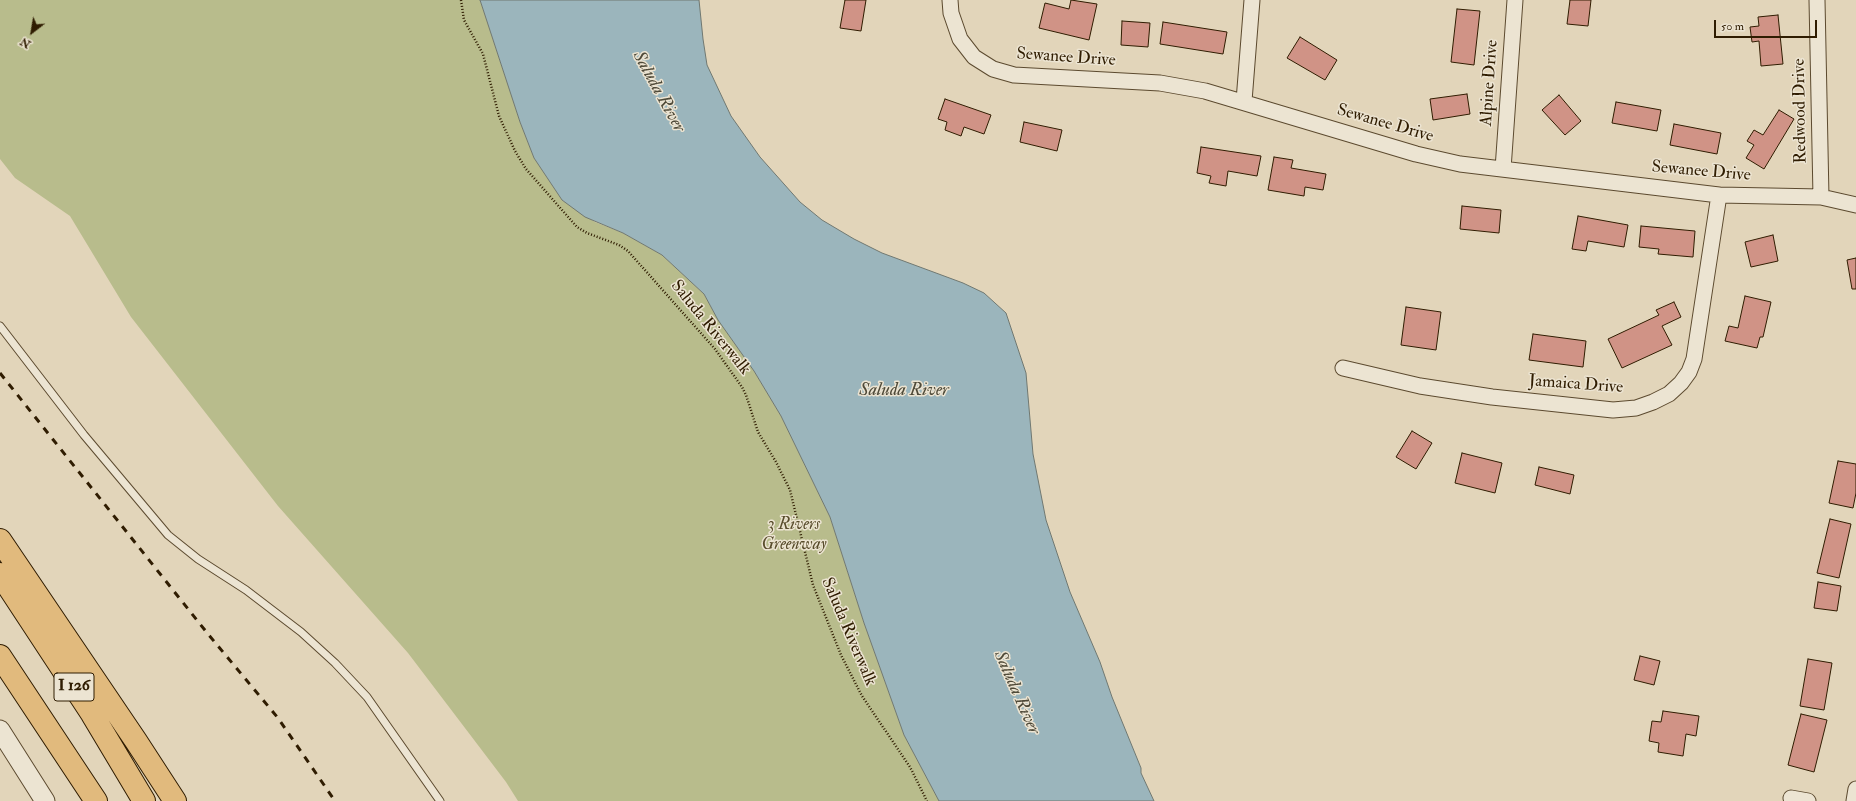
<!DOCTYPE html>
<html>
<head>
<meta charset="utf-8">
<style>
  body { margin:0 }
  #map { position:relative; width:1856px; height:801px; overflow:hidden; background:#e2d5ba; font-family:"IM FELL Double Pica",serif }
  canvas { display:block }
  .north { position:absolute; left:12px; top:12px; width:40px; height:40px; -webkit-text-stroke:3px #ece4d2; paint-order:stroke; rotate:211deg; font-size:11px; font-weight:700; line-height:16px; text-align:center; color:#2f1c01 }
  .north::after { content:''; display:block; margin:auto; width:14px; height:18px; background:#2f1c01; clip-path:polygon(50% 0,100% 100%,50% 72%,0 100%) }
  .scale { position:absolute; left:1714px; top:20px; width:103px; height:18px; box-sizing:border-box; border:2px solid #2f1c01; border-top:0; padding-left:5px; font-size:12px; line-height:14px; white-space:nowrap; color:#2f1c01; -webkit-text-stroke:3px #ece4d2; paint-order:stroke }
</style>
</head>
<body>
<div id="map">
<canvas width="1856" height="801"></canvas>
<div class="north">N</div>
<div class="scale">50 m</div>
</div>
<script>
const ctx = document.querySelector('canvas').getContext('2d');
ctx.lineJoin = 'round';
function fill(path, color) {
  ctx.fillStyle = color;
  ctx.fill(path, 'evenodd');
}
function poly(rows) {
  const path = new Path2D();
  for (const r of rows) {
    path.moveTo(r[0], r[1]);
    for (let i = 2; i < r.length; i += 2) path.lineTo(r[i], r[i + 1]);
  }
  return path;
}
function strokePath(path, color, width, dash) {
  ctx.strokeStyle = color;
  ctx.lineWidth = width;
  ctx.lineCap = dash ? 'butt' : 'round';
  ctx.setLineDash(dash || []);
  ctx.stroke(path);
}
function label(font, color, halo, rows, align = 'center') {
  ctx.font = font + ' "IM FELL Double Pica",serif';
  ctx.lineWidth = 3;
  ctx.setLineDash([]);
  ctx.textBaseline = 'middle';
  ctx.strokeStyle = halo;
  ctx.fillStyle = color;
  for (const [text, x, y, turn = 0] of rows) {
    ctx.save();
    ctx.translate(x, y);
    ctx.rotate((+turn || 0) * Math.PI / 180);
    ctx.textAlign = isNaN(turn) ? turn : align;
    if (halo) ctx.strokeText(text, 0, 0);
    ctx.fillText(text, 0, 0);
    ctx.restore();
  }
}
const green = poly([
  [0,0,480,0,520,122,534,158,562,200,595,222,623,233,662,255,704,294,718,320,754,371,781,416,830,517,864,623,904,735,939,801,518,801,506,782,408,653,278,506,131,317,70,216,15,178,0,159]
]);
const water = poly([
  [480,0,699,0,703,39,707,65,731,116,760,157,800,202,822,220,854,239,882,253,963,283,984,293,1006,313,1026,373,1033,454,1046,520,1070,592,1100,662,1112,697,1141,768,1141,773,1154,801,939,801,904,735,864,623,830,517,781,416,754,371,718,320,704,294,662,255,623,233,585,217,562,200,534,158,520,122,480,0]
]);
const building = poly([
  [845,0,866,0,861,31,840,28,845,0],
  [1071,0,1097,4,1089,40,1039,28,1045,3,1069,9,1071,0],
  [1570,0,1591,0,1588,26,1567,24,1570,0],
  [1457,9,1480,11,1474,65,1451,62,1457,9],
  [1778,15,1783,64,1761,66,1759,41,1752,42,1750,27,1759,26,1758,17,1778,15],
  [1122,21,1150,23,1148,47,1121,45,1122,21],
  [1163,22,1227,32,1223,54,1160,44,1163,22],
  [1300,37,1337,60,1325,80,1287,58,1300,37],
  [1467,94,1470,114,1433,120,1430,99,1467,94],
  [1559,95,1581,121,1565,135,1542,110,1559,95],
  [945,99,991,115,984,134,964,127,961,136,945,130,947,122,938,119,945,99],
  [1616,102,1661,110,1657,131,1612,123,1616,102],
  [1779,110,1794,119,1764,169,1746,158,1754,145,1747,141,1754,130,1763,135,1779,110],
  [1024,122,1062,130,1057,151,1020,142,1024,122],
  [1674,124,1721,133,1717,154,1670,145,1674,124],
  [1201,147,1261,156,1257,176,1228,171,1226,186,1209,183,1211,176,1197,173,1201,147],
  [1274,157,1293,160,1291,168,1326,174,1323,190,1305,187,1304,196,1268,190,1274,157],
  [1462,206,1501,210,1499,233,1460,229,1462,206],
  [1578,216,1628,225,1624,247,1588,241,1586,251,1572,249,1578,216],
  [1641,226,1695,231,1693,257,1658,254,1659,249,1639,247,1641,226],
  [1773,235,1778,261,1751,267,1745,242,1773,235],
  [1856,258,1856,289,1852,289,1847,260,1856,258],
  [1745,296,1771,302,1763,337,1760,337,1757,348,1725,341,1729,326,1738,328,1745,296],
  [1674,302,1681,317,1662,326,1672,345,1622,368,1608,339,1659,315,1656,310,1674,302],
  [1406,307,1441,312,1436,350,1401,345,1406,307],
  [1533,334,1586,341,1583,367,1529,360,1533,334],
  [1412,431,1432,443,1416,469,1396,457,1412,431],
  [1462,453,1502,463,1495,493,1455,483,1462,453],
  [1838,461,1856,464,1856,493,1853,508,1829,503,1838,461],
  [1539,467,1574,475,1570,494,1535,485,1539,467],
  [1830,519,1851,524,1839,578,1817,573,1830,519],
  [1818,582,1841,586,1837,611,1814,608,1818,582],
  [1640,656,1660,661,1654,685,1634,680,1640,656],
  [1808,659,1832,663,1824,710,1800,706,1808,659],
  [1663,711,1699,716,1696,736,1686,734,1683,756,1658,752,1659,743,1649,741,1652,721,1661,722,1663,711],
  [1801,714,1827,720,1814,772,1788,765,1801,714]
]);
const path = poly([
  [461,0,464,20,483,54,499,116,515,151,526,169,577,227,587,233,619,245,628,251,715,349,742,387,746,395,758,432,776,462,790,490,813,585,841,655,862,696,910,767,927,801]
]);
const service = poly([
  [0,326,84,435,168,535,198,559,246,590,301,632,335,663,367,697,440,801]
]);
const minor = poly([
  [950,0,951,13,960,39,974,57,993,69,1014,75,1160,83,1205,91,1416,154,1460,164,1719,195,1821,197,1856,205],
  [1817,0,1821,197],
  [1244,101,1252,0],
  [1503,169,1515,0],
  [1343,368,1420,386,1492,397,1613,410,1636,408,1653,402,1669,394,1681,383,1689,372,1694,359,1719,195],
  [1791,798,1808,801],
  [1854,801,1856,789]
]);
const tertiary = poly([
  [0,730,45,801]
]);
const motorway = poly([
  [0,540,136,741,175,801],
  [0,574,92,714,144,801],
  [0,656,96,801]
]);
const rail = poly([
  [0,373,208,634,278,718,335,801]
]);
const shields = [
  [74,687,40]
];
const shieldNames = [
  ["I 126",74,687]
];
const streetNames = [
  ["Sewanee Drive",1066,58,4],
  ["Alpine Drive",1490,83,-86],
  ["Redwood Drive",1801,111,-91],
  ["Sewanee Drive",1385,124,16],
  ["Sewanee Drive",1701,172,5],
  ["Saluda Riverwalk",710,328,51],
  ["Jamaica Drive",1576,385,4],
  ["Saluda Riverwalk",848,632,67]
];
const parkNames = [
  ["3 Rivers",794,525],
  ["Greenway",794,545]
];
const waterNames = [
  ["Saluda River",658,92,61],
  ["Saluda River",904,391],
  ["Saluda River",1016,693,66]
];
fill(green, '#b8bc8c');
fill(water, '#9bb5bc');
strokePath(water, '#707871', 1);
fill(building, '#d09386');
strokePath(building, '#2f1c01', 1);
strokePath(service, '#5c4a2f', 9);
strokePath(minor, '#5c4a2f', 17);
strokePath(tertiary, '#5c4a2f', 21);
strokePath(motorway, '#2f1c01', 24);
strokePath(path, '#2f1c01', 2.5, [1, 2]);
strokePath(service, '#ece4d2', 7);
strokePath(minor, '#ece4d2', 15);
strokePath(tertiary, '#ece4d2', 19);
strokePath(motorway, '#e1ba7d', 22);
strokePath(rail, '#2f1c01', 3, [7, 7]);
for (const [x, y, w] of shields) {
  const box = new Path2D();
  box.roundRect(x - w / 2, y - 14, w, 28, 3);
  ctx.fillStyle = '#ece4d2';
  ctx.fill(box);
  strokePath(box, '#2f1c01', 1);
}
label('bold 16px', '#2f1c01', null, shieldNames);
label('17px', '#2f1c01', '#ece4d2', streetNames);
label('italic 17px', '#584c2b', '#ece4d2', parkNames);
label('italic 18px', '#4f4a39', '#ece4d2', waterNames);
</script>
</body>
</html>
